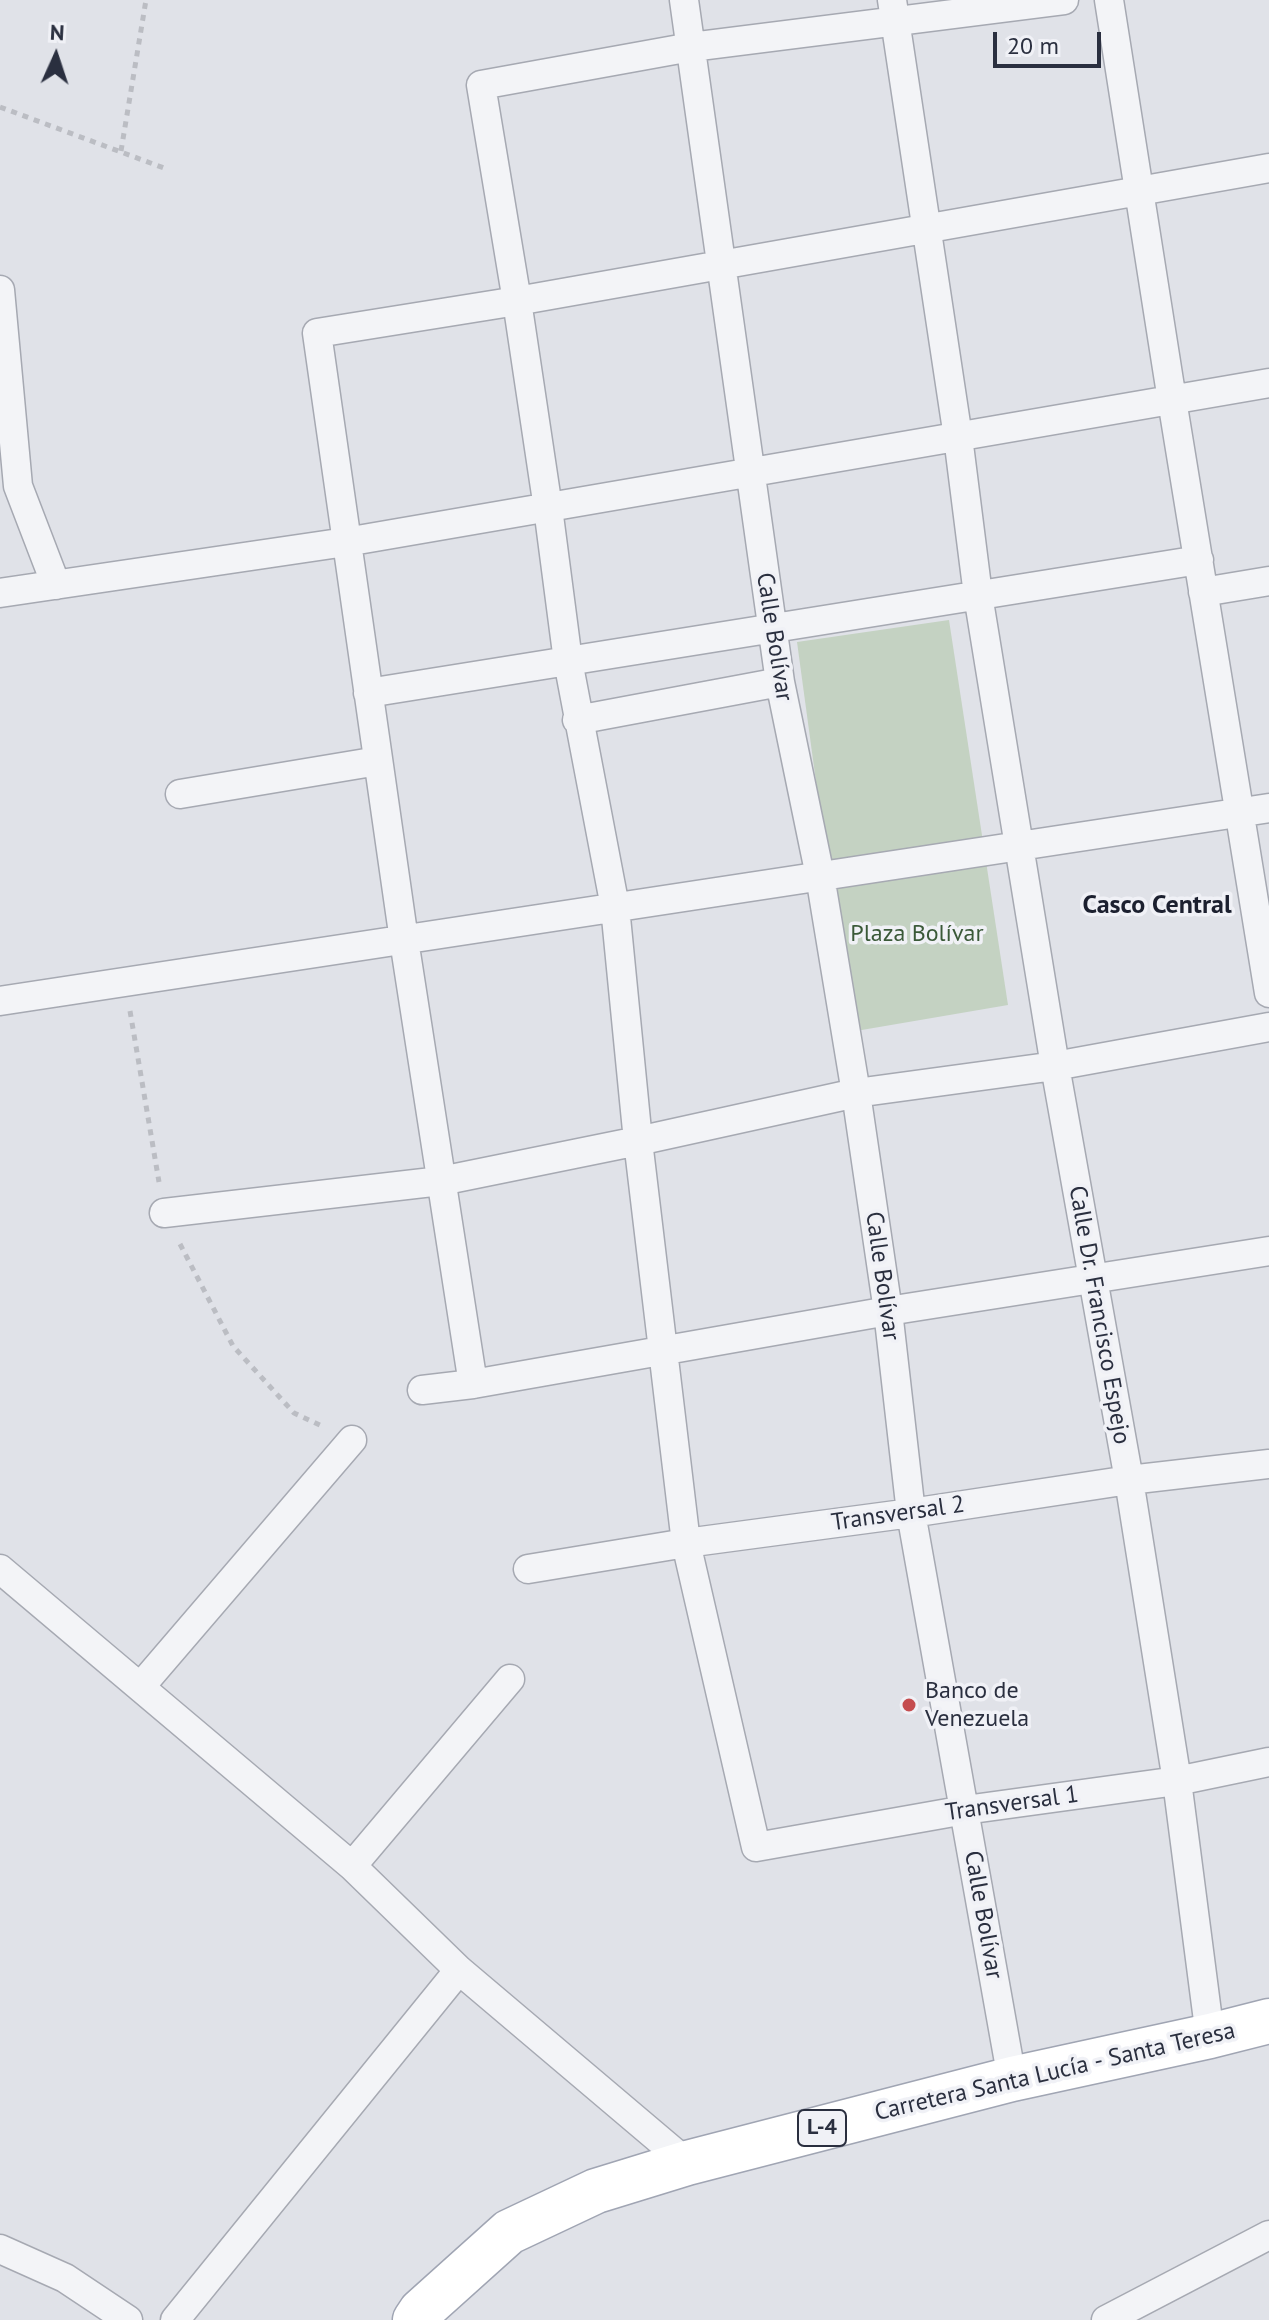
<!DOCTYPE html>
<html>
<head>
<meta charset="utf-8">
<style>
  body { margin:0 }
  #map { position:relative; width:1269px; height:2320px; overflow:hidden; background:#e0e2e8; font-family:"PT Sans",sans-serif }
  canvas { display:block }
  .north { position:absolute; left:16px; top:16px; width:80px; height:80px; -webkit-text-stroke:6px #f0f1f6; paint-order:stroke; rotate:3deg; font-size:22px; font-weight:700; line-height:32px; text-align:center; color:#2a2f3f }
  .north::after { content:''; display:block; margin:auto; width:28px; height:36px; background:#2a2f3f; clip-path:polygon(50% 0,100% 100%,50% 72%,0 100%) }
  .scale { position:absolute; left:993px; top:32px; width:108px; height:36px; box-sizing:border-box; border:4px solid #2a2f3f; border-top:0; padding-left:10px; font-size:24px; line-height:28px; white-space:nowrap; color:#2a2f3f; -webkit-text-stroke:6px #f0f1f6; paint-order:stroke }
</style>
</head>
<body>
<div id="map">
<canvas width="1269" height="2320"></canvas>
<div class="north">N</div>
<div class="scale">20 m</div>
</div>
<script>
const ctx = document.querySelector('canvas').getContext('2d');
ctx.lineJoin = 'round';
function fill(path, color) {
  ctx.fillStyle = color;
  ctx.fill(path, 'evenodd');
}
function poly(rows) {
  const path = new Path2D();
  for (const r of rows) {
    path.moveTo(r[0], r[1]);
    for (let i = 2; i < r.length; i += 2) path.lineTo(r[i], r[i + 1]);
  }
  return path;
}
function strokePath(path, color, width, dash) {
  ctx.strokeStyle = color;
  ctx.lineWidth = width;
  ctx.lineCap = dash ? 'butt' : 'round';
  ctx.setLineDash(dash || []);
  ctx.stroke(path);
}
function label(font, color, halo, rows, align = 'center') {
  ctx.font = font + ' "PT Sans",sans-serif';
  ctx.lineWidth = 7;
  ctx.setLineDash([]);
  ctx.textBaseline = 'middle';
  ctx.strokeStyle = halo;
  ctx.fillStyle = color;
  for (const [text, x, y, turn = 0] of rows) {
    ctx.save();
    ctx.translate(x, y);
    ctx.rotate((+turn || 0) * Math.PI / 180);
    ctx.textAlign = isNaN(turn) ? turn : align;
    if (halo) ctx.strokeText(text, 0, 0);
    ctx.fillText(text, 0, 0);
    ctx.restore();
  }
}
const green = poly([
  [949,620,1008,1005,850,1032,797,642]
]);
const path = poly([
  [0,107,164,168],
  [121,151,146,0],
  [130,1011,159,1182],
  [180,1244,233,1346,294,1413,324,1427]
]);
const minor = poly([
  [684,0,780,682,820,876,856,1093,888,1311,911,1513,1012,2079],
  [892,0,958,437,978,595,1055,1066,1129,1480,1177,1781,1210,2036],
  [1064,0,691,47,481,85,517,301,548,508,568,661,615,907,638,1141,686,1543,756,1847,965,1810,1177,1781,1269,1762],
  [1109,0,1172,400,1269,993],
  [0,290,18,486,56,585],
  [1203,592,1269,581],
  [0,593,346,542,1269,383],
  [368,693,1199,560],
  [577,720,780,682],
  [180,794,378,761],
  [0,1001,1269,808],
  [164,1213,441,1181,638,1141,856,1093,1055,1066,1269,1027],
  [473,1384,888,1311,1269,1251],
  [422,1390,473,1384,404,940,317,333,517,301,1269,168],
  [0,1569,352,1866,459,1970,687,2163],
  [528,1569,686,1543,911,1513,1129,1480,1269,1464],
  [141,1686,352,1440],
  [352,1866,510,1679],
  [0,2249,65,2278,128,2320],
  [175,2320,459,1970],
  [1106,2320,1269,2235]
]);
const primary = poly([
  [415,2320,421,2311,509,2232,596,2191,687,2163,1012,2079,1210,2036,1269,2021]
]);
const markers = [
  [909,1705,8,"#c54d4f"]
];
const shields = [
  [822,2128,48]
];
const shieldNames = [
  ["L-4",822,2128]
];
const streetNames = [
  ["Calle Bolívar",774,637,81],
  ["Calle Bolívar",882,1276,82],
  ["Calle Dr. Francisco Espejo",1099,1315,80],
  ["Transversal 2",898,1514,-8],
  ["Transversal 1",1012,1804,-8],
  ["Calle Bolívar",983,1915,80],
  ["Carretera Santa Lucía - Santa Teresa",1055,2072,-13]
];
const parkNames = [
  ["Plaza Bolívar",917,934]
];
const poiNames = [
  ["Banco de",925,1691],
  ["Venezuela",925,1719]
];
const neighbourhoodNames = [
  ["Casco Central",1157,906]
];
fill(green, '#c4d2c2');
strokePath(minor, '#a6a9b2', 31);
strokePath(primary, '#a0a5b3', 47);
strokePath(path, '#bbbdc3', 5, [6, 6]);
strokePath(minor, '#f3f4f7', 28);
strokePath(primary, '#fff', 44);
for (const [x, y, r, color] of markers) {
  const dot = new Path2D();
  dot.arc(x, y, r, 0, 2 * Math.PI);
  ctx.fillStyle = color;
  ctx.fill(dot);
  strokePath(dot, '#f0f1f6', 3);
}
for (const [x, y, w] of shields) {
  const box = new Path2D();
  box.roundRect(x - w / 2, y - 18, w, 36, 6);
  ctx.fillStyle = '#f0f1f6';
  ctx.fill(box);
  strokePath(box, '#2a2f3f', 2);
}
label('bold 22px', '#2a2f3f', null, shieldNames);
label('24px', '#2a2f3f', '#f0f1f6', streetNames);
label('24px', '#3a5938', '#f0f1f6', parkNames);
label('24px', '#2a2f3f', '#f0f1f6', poiNames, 'left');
label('bold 26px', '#1c202f', '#f0f1f6', neighbourhoodNames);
</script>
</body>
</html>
